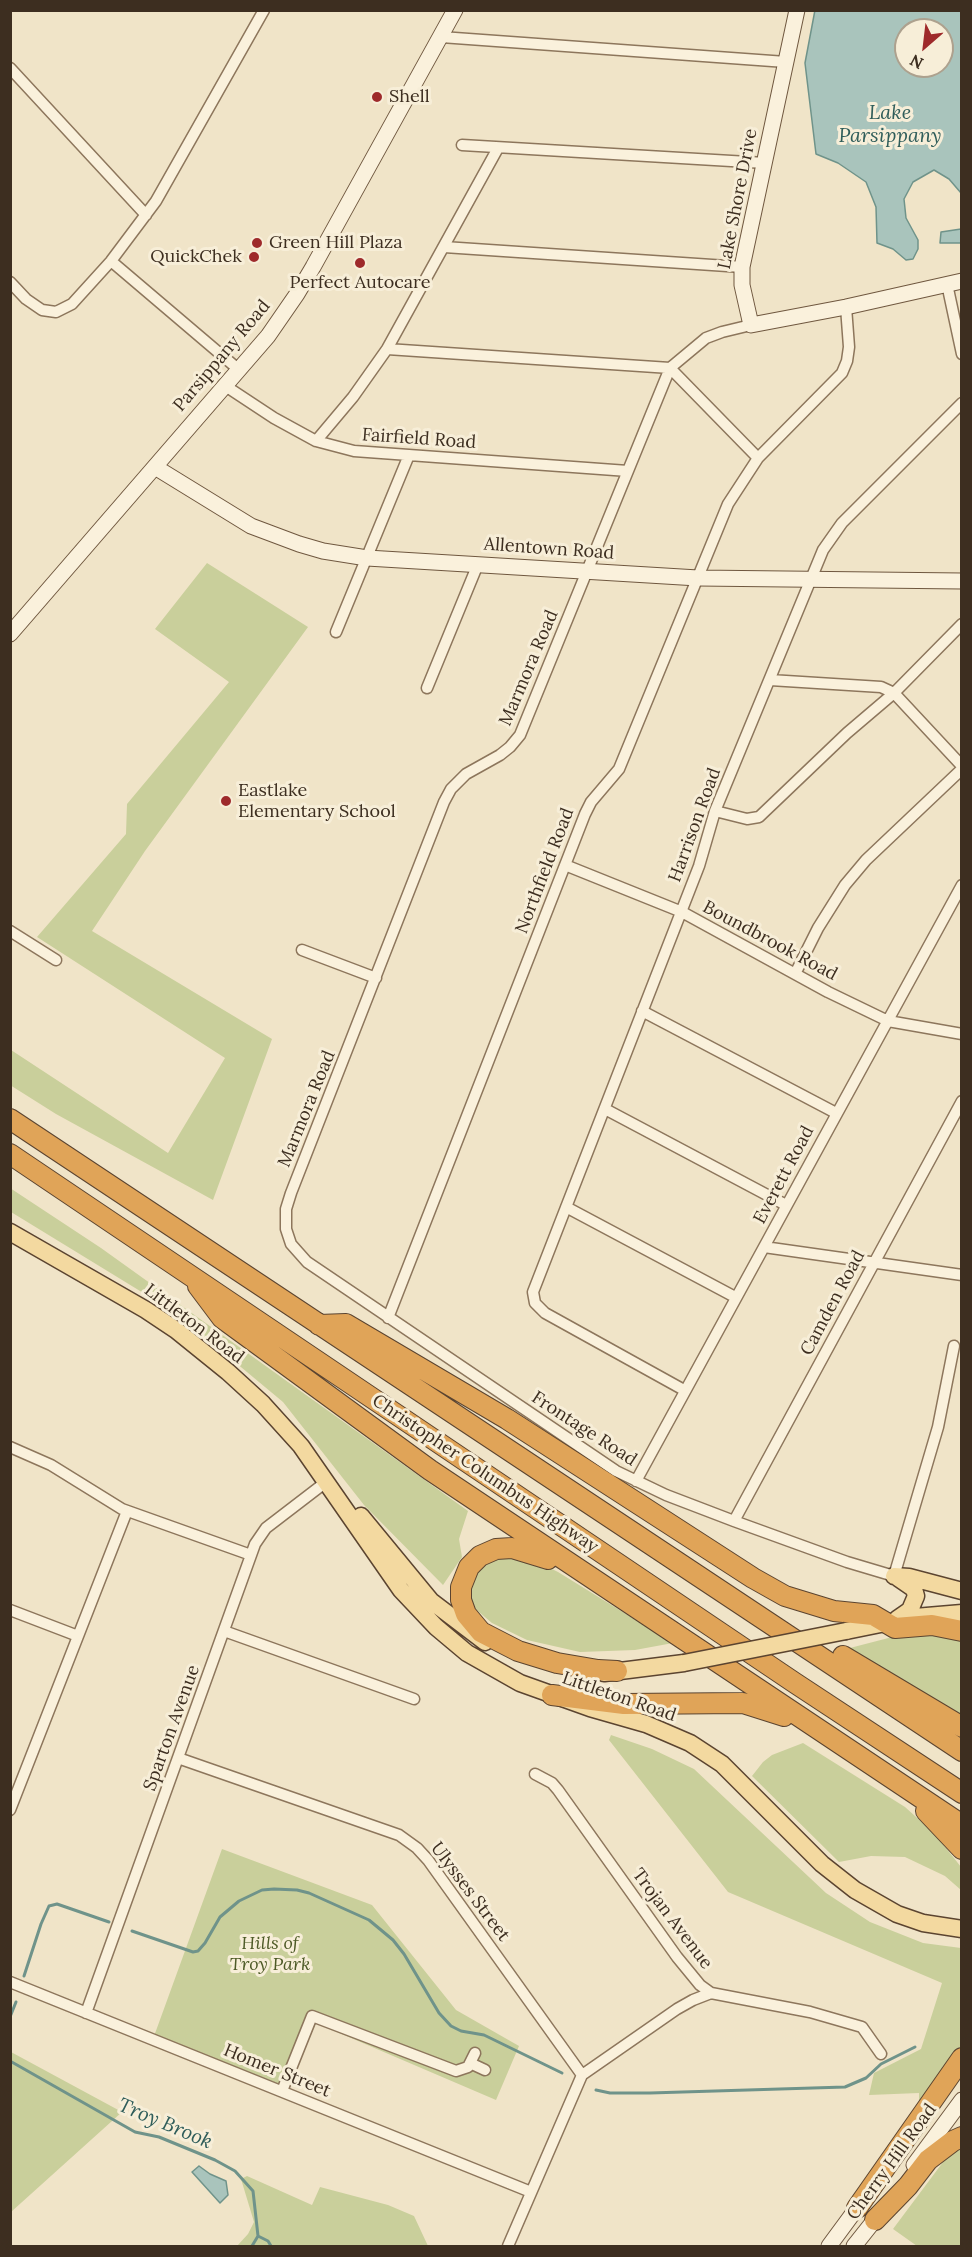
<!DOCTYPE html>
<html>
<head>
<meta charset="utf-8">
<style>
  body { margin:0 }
  #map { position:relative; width:972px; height:2257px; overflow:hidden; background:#f0e4c8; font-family:Lora,serif }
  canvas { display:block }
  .frame { position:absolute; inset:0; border:12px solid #3d2e20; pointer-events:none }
  .north { position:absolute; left:894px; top:18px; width:60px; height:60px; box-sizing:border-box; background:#f7eed8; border:2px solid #ada18e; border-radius:50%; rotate:208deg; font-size:16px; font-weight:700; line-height:24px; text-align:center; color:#3d2e20 }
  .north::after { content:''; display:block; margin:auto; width:21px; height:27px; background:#9e2a2b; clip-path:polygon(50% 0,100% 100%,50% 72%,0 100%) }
</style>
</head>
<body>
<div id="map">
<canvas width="972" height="2257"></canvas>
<div class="frame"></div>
<div class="north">N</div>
</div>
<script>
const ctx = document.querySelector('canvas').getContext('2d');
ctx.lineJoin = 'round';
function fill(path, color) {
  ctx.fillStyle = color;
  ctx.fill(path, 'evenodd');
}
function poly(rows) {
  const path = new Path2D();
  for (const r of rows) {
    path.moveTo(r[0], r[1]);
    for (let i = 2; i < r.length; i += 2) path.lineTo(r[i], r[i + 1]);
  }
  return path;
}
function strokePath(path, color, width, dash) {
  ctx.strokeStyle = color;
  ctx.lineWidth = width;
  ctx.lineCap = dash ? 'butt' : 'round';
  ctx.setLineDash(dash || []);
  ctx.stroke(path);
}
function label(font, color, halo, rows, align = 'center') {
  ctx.font = font + ' Lora,serif';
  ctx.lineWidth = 6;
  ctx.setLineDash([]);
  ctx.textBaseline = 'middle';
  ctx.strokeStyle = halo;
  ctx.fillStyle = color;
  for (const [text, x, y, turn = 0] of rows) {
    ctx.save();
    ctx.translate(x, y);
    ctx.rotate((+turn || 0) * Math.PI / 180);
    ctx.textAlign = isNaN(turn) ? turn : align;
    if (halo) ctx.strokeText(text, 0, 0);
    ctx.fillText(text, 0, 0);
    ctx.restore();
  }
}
const green = poly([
  [207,563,308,627,145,851,92,931,272,1039,213,1200,56,1114,10,1085,11,1050,168,1153,225,1058,37,937,126,834,127,804,229,682,155,629],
  [10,1188,101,1248,468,1511,459,1539,462,1557,443,1585,364,1505,283,1402,176,1313,11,1212],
  [491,1555,528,1557,558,1572,673,1643,635,1650,580,1652,527,1640,492,1623,467,1602,467,1583],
  [935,1634,961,1640,961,1718,846,1649,900,1635],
  [611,1735,652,1749,694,1769,826,1893,870,1922,923,1943,961,1948,961,2066,919,2105,919,2093,869,2095,874,2073,921,2049,942,1983,728,1892,609,1740],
  [803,1743,905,1807,935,1834,961,1867,961,1890,945,1876,905,1857,871,1856,839,1862,752,1776,763,1762,772,1755],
  [222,1849,372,1905,456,2010,519,2046,496,2100,316,2023,286,2093,153,2039],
  [11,2052,122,2112,11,2212,10,2212],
  [961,2138,961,2246,917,2246,893,2229],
  [247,2176,312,2205,320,2187,388,2205,414,2216,428,2246,237,2246,248,2234,254,2222,241,2179]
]);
const water = poly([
  [815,10,961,11,961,193,949,179,934,170,913,182,904,199,906,218,918,240,918,249,913,259,906,260,893,249,877,243,876,207,866,182,838,163,816,154,805,63,815,10],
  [906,30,942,30,942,66,906,66,906,30],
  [961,229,961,243,940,243,941,232,961,229],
  [199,2166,210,2174,226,2181,228,2195,220,2203,192,2172,199,2166]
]);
const stream = poly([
  [132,1931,193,1952,198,1951,205,1943,220,1917,239,1901,262,1890,274,1889,297,1890,309,1893,369,1920,393,1940,404,1954,439,2013,451,2026,461,2031,484,2035,562,2073],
  [24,1976,41,1924,49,1906,57,1904,109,1922],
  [10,2017,16,2002],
  [10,2061,135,2132,159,2137,215,2160,235,2171,253,2191,258,2236,252,2246],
  [596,2090,610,2093,650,2093,845,2087,866,2078,881,2064,915,2047],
  [258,2236,268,2241,271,2246]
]);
const street = poly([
  [441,37,786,62],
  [10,68,146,215],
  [462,145,765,163],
  [444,247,742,267],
  [111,261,238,369],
  [10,282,26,299,42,310,56,312,72,304,111,261,156,201,264,10],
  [947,284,962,354],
  [751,325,722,332,706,338,670,368,520,735,510,747,500,755,466,774,451,789,444,802,291,1193,286,1209,286,1229,291,1244,307,1262,616,1471,666,1495,734,1521,847,1562,894,1576,938,1427,954,1346],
  [387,349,670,368,758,458],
  [224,385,274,418,316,441,354,451,628,471],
  [316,441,353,397,387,349,498,148],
  [336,632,409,455],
  [770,680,881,687,894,693,962,766],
  [427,688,478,564],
  [715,811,747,819,759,817,847,733,894,693,962,624],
  [565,865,682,912,828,992,888,1021,962,1034],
  [10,931,56,960],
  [302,950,376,978],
  [795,974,818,928,845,885,866,860,962,769],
  [642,1011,836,1113],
  [605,1109,786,1205],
  [566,1207,735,1297],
  [764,1247,962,1275],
  [388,1318,585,814,591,802,619,769,728,504,758,458,842,373,847,361,849,347,846,307],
  [684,1390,545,1313,535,1303,533,1292,699,866,715,811,823,550,842,523,962,403],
  [10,1447,51,1465,122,1509,251,1555],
  [636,1481,962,885],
  [734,1521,962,1101],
  [10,1610,78,1636],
  [224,1631,414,1699],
  [178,1758,399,1835,417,1848,428,1860,582,2075],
  [535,1774,552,1783,558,1790,677,1957,700,1985,711,1993,810,2012,862,2027,881,2054],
  [10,1810,127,1511],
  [10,1982,531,2192],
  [86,2013,255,1544,266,1528,326,1482],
  [470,2063,485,2070],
  [282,2091,312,2016,456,2071,468,2067,475,2053],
  [508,2246,582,2075,677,2009,693,2000,711,1993]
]);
const secondary = poly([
  [797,10,742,267,742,285,751,325,846,307,962,281],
  [155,467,251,526,299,544,323,551,367,558,698,578,962,581],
  [10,634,268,336,297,294,313,267,455,10],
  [914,2165,962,2100],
  [829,2246,857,2208],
  [854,2246,881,2212]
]);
const primary = poly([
  [10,1232,146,1310,176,1330,228,1372,263,1404,301,1446,401,1590,436,1627,467,1653,520,1683,590,1708,646,1724,690,1743,722,1764,822,1864,855,1890,897,1914,923,1923,962,1929],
  [361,1516,431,1601,485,1642],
  [894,1576,909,1577,962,1591],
  [897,1619,910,1610,916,1596,914,1589,898,1578],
  [846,1631,915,1617,962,1613],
  [604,1673,684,1663]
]);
const highway = poly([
  [10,1119,962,1751],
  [10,1154,795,1683,962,1793],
  [198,1286,222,1318,430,1470,962,1825],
  [319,1325,346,1324,507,1419,753,1578,785,1596,834,1611,873,1615,895,1628,932,1625,962,1631],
  [548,1559,512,1548,496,1549,480,1556,469,1567,461,1587,461,1600,466,1614,481,1632,518,1651,557,1663,598,1670,617,1671],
  [843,1656,962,1727],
  [552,1695,624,1704,743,1703,784,1716],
  [926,1811,962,1849],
  [857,2208,962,2058],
  [875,2220,908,2186,928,2160,953,2141,962,2137]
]);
const primaryBridge = poly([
  [684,1663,846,1631]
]);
const markers = [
  [377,97,6,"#9e2a2b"],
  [257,243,6,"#9e2a2b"],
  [254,257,6,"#9e2a2b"],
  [360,263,6,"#9e2a2b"],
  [226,801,6,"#9e2a2b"]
];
const poiNames = [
  ["Shell",389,97],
  ["Green Hill Plaza",269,243],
  ["QuickChek",242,257,"right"],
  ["Perfect Autocare",360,283,"center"],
  ["Eastlake",238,791],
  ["Elementary School",238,812]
];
const streetNames = [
  ["Lake Shore Drive",738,199,-79],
  ["Parsippany Road",222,356,-50],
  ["Fairfield Road",419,439,4],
  ["Allentown Road",549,549,4],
  ["Marmora Road",529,668,-67],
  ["Harrison Road",695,825,-70],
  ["Northfield Road",545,871,-69],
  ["Boundbrook Road",770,941,28],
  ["Marmora Road",307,1109,-68],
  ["Everett Road",784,1175,-62],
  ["Camden Road",833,1303,-62],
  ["Littleton Road",194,1324,37],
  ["Frontage Road",584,1429,33],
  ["Christopher Columbus Highway",485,1474,34],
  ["Littleton Road",619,1697,19],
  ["Sparton Avenue",172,1728,-70],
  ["Ulysses Street",470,1892,53],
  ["Trojan Avenue",672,1919,53],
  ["Homer Street",277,2071,22],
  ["Cherry Hill Road",892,2162,-54]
];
const parkNames = [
  ["Hills of",270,1944],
  ["Troy Park",270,1965]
];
const waterNames = [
  ["Lake",890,113],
  ["Parsippany",890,136],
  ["Troy Brook",165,2124,23]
];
fill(green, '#c9cf9b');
fill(water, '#a9c4bc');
strokePath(water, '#6f938a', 1.5);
strokePath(stream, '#6f938a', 3);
strokePath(street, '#8d765c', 13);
strokePath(secondary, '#6f573f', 17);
strokePath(primary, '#5b4430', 19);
strokePath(highway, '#5b4430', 22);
strokePath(street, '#faf1dc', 10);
strokePath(secondary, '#faf1dc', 15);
strokePath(primary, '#f3d9a0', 16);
strokePath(highway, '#e0a458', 20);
strokePath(primaryBridge, '#5b4430', 19, []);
strokePath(primaryBridge, '#f3d9a0', 16);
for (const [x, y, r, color] of markers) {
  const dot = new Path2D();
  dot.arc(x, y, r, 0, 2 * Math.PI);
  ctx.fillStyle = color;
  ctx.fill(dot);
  strokePath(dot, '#f7eed8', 2);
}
label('18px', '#3d2e20', '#f7eed8', poiNames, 'left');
label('18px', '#3d2e20', '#f7eed8', streetNames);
label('italic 18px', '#4d5a26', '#f7eed8', parkNames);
label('italic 20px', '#2f5d5a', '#f7eed8', waterNames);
</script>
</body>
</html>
